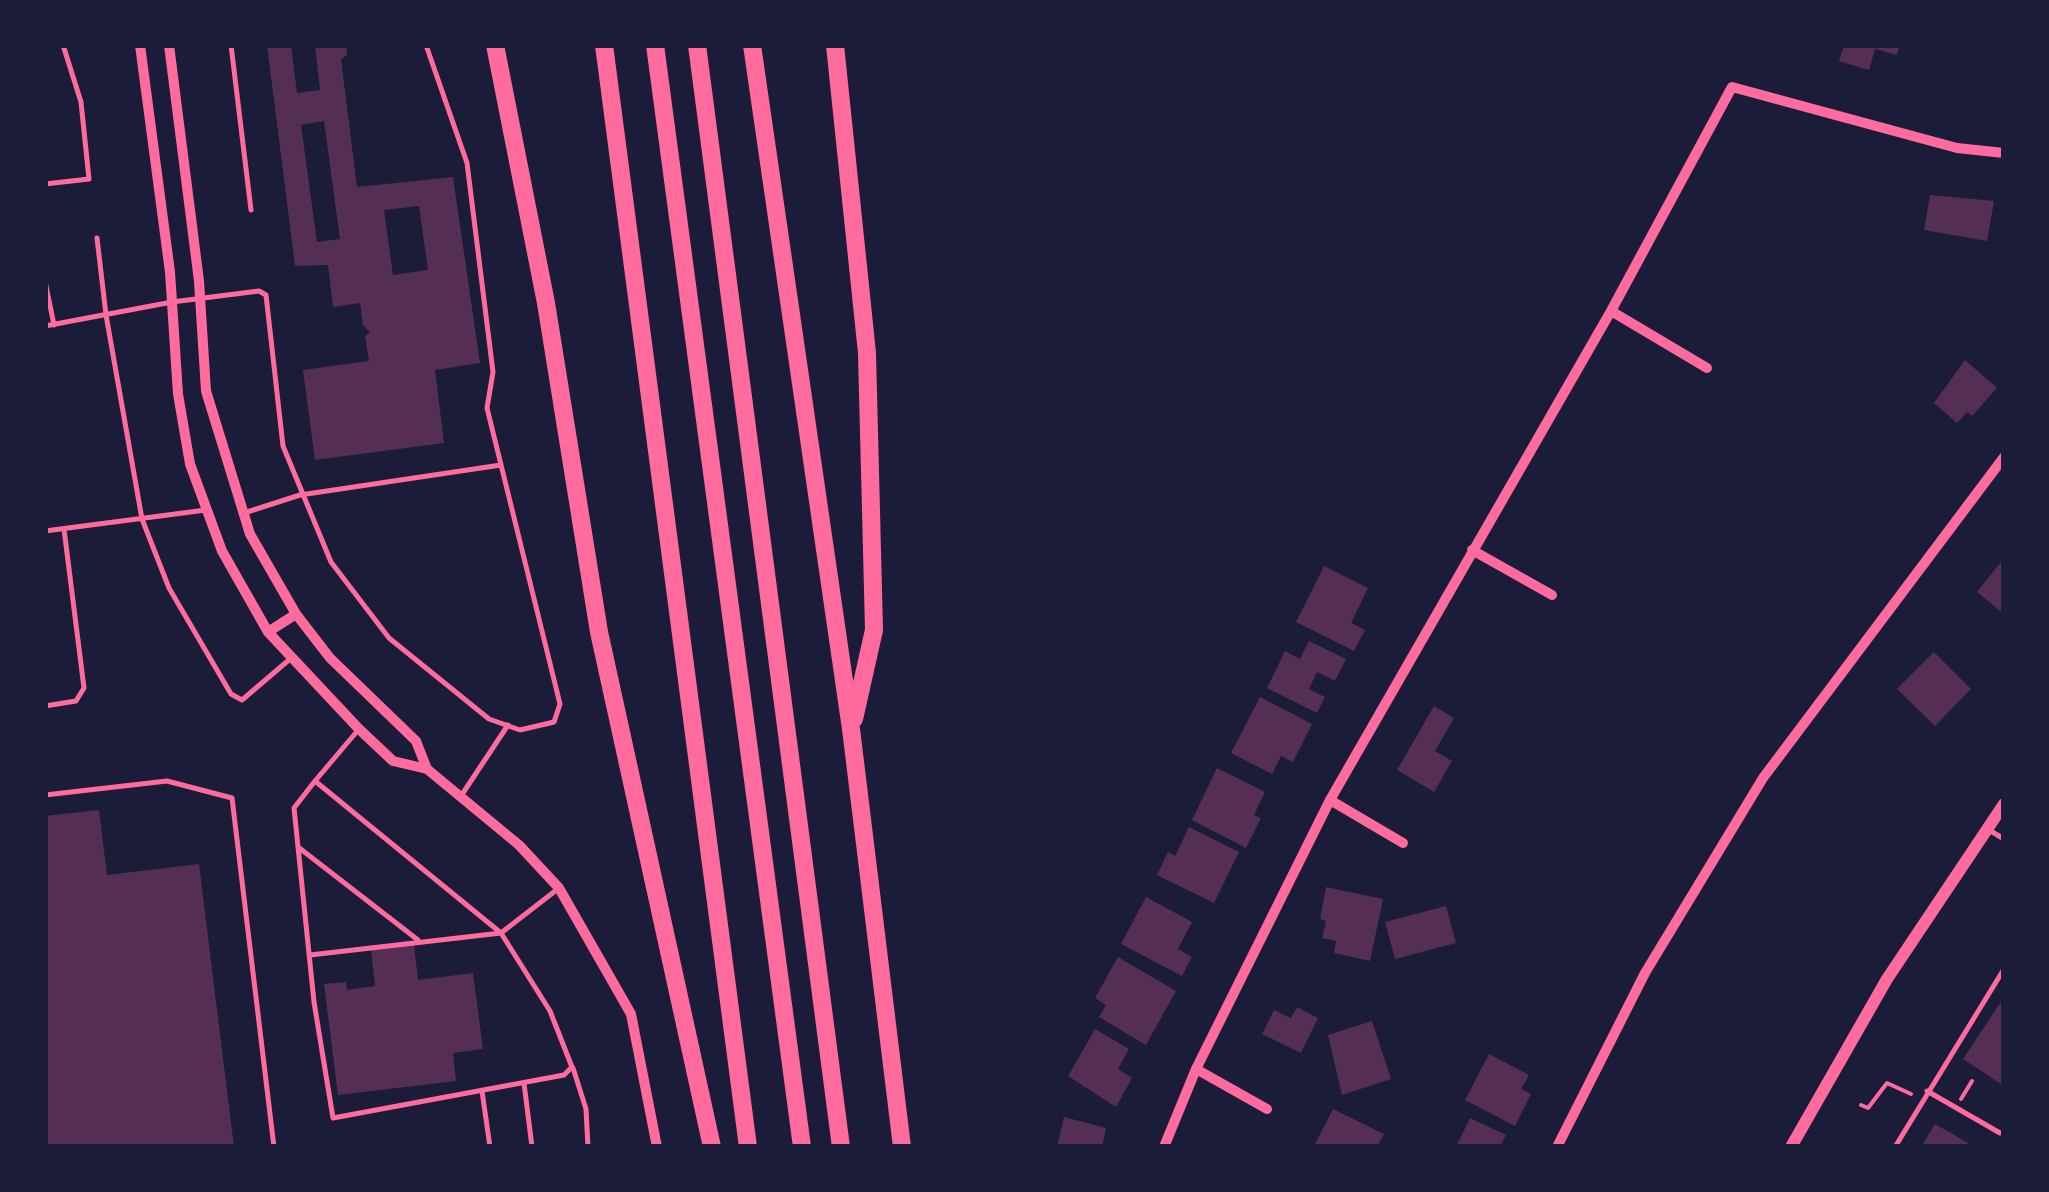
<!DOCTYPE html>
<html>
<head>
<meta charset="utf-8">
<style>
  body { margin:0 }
  #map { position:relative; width:2049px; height:1192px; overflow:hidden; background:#1b1b3a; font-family:Cabin,sans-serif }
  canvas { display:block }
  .frame { position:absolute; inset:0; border:48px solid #1b1b3a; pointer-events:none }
</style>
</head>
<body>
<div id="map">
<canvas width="2049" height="1192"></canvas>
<div class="frame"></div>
</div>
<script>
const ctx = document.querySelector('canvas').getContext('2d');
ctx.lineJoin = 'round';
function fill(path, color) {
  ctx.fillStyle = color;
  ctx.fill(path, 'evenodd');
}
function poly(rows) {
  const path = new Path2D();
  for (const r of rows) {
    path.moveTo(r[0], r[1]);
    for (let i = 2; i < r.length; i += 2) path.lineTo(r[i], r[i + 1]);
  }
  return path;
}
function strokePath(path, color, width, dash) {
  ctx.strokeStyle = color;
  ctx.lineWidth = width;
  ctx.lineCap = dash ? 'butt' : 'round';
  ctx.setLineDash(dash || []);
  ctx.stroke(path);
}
const building = poly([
  [267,45,291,45,297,93,320,90,315,45,346,45,347,55,341,59,357,187,453,177,480,363,435,370,444,443,315,460,303,370,369,361,365,336,370,332,363,325,360,303,333,307,328,265,295,266],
  [324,121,340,239,317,242,301,125],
  [419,206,428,270,393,275,384,210],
  [1844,45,1900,45,1897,55,1875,49,1869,70,1839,61],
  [1930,195,1994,201,1987,241,1924,230],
  [1965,360,1997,388,1972,416,1967,412,1957,423,1934,403],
  [2004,558,2004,614,1977,592],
  [1324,566,1368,588,1351,623,1365,630,1354,651,1296,622],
  [1309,641,1346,659,1335,681,1317,672,1309,689,1325,697,1317,713,1267,688,1285,651,1300,659],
  [1934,652,1971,689,1935,726,1897,689],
  [1260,697,1312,724,1293,762,1281,756,1272,774,1231,753],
  [1434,706,1454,718,1435,751,1452,761,1434,792,1397,770],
  [1217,768,1265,792,1254,815,1261,818,1246,848,1192,820],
  [99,810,107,875,199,864,234,1147,45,1147,45,816],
  [1189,827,1239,852,1214,903,1157,875,1168,852,1175,856],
  [1326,887,1383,899,1370,961,1334,953,1336,941,1322,938,1326,921,1320,919],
  [1146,897,1192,922,1178,949,1192,957,1182,976,1121,944],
  [1446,906,1456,943,1395,959,1385,922],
  [414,944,418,980,473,973,483,1049,453,1053,456,1081,338,1095,324,984,346,982,347,990,375,986,371,950],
  [1118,957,1176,991,1146,1045,1099,1017,1106,1005,1095,998],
  [2004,997,2004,1086,1963,1059],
  [1297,1007,1318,1018,1301,1053,1262,1034,1274,1010,1291,1018],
  [1372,1021,1391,1079,1342,1095,1328,1035],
  [1095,1029,1129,1049,1118,1069,1132,1078,1116,1107,1068,1076],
  [1489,1054,1529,1075,1521,1089,1531,1094,1515,1126,1465,1100],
  [1333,1109,1384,1134,1377,1147,1315,1144],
  [1064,1117,1106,1128,1102,1147,1057,1147],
  [1470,1118,1506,1135,1500,1147,1456,1147],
  [1935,1124,1975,1147,1921,1147]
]);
const path = poly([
  [1961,1099,1972,1081],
  [1861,1105,1868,1108,1887,1083,1911,1094]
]);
const service = poly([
  [231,45,251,210],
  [45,184,89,179,81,102,63,45],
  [97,238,106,315,142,519,169,588,231,694,242,700,290,659],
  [45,281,54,325],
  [45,326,172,302,259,291,266,295,283,446,331,562,389,638,489,719,520,730,554,722,560,704,487,408,493,372,467,163,426,45],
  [244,513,300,495,501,465],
  [45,531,206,510],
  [45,706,76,701,84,688,64,529],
  [359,729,315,781,501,933,559,888],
  [45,795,167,781,232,798,274,1147],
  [461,796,508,725],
  [1989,830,2004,839],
  [298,847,418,940],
  [310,955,501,933,550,1011,572,1067,564,1075,333,1118,314,1002,294,808,315,781],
  [573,1068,586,1109,588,1147],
  [524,1083,532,1147],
  [482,1091,490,1147],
  [1927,1091,2000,1133],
  [1895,1147,2004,969]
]);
const minor = poly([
  [140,45,170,272,178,394,190,464,222,551,268,632,359,729,393,761,427,769,519,845,559,888,631,1014,657,1147],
  [169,45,199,281,206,391,250,534,296,614,330,658,416,741,427,769],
  [1611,311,1707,368],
  [1472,550,1552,595],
  [268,632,296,614],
  [1330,800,1403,843],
  [1196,1069,1267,1109],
  [1164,1147,1196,1069,1330,800,1611,311,1732,87,1957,148,2004,153],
  [1557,1147,1645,973,1763,778,2004,457]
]);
const tertiary = poly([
  [1791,1147,1887,979,2004,804]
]);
const motorway = poly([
  [495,45,546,303,599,632,712,1147],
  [604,45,748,1147],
  [655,45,802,1147],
  [697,45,841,1147],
  [752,45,851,729,902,1147],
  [835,45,867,353,874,630,854,719]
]);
fill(building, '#542f53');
strokePath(path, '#ff6b9d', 4);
strokePath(service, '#ff6b9d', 5);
strokePath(minor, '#ff6b9d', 10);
strokePath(tertiary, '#ff6b9d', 12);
strokePath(motorway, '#ff6b9d', 18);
</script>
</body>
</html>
